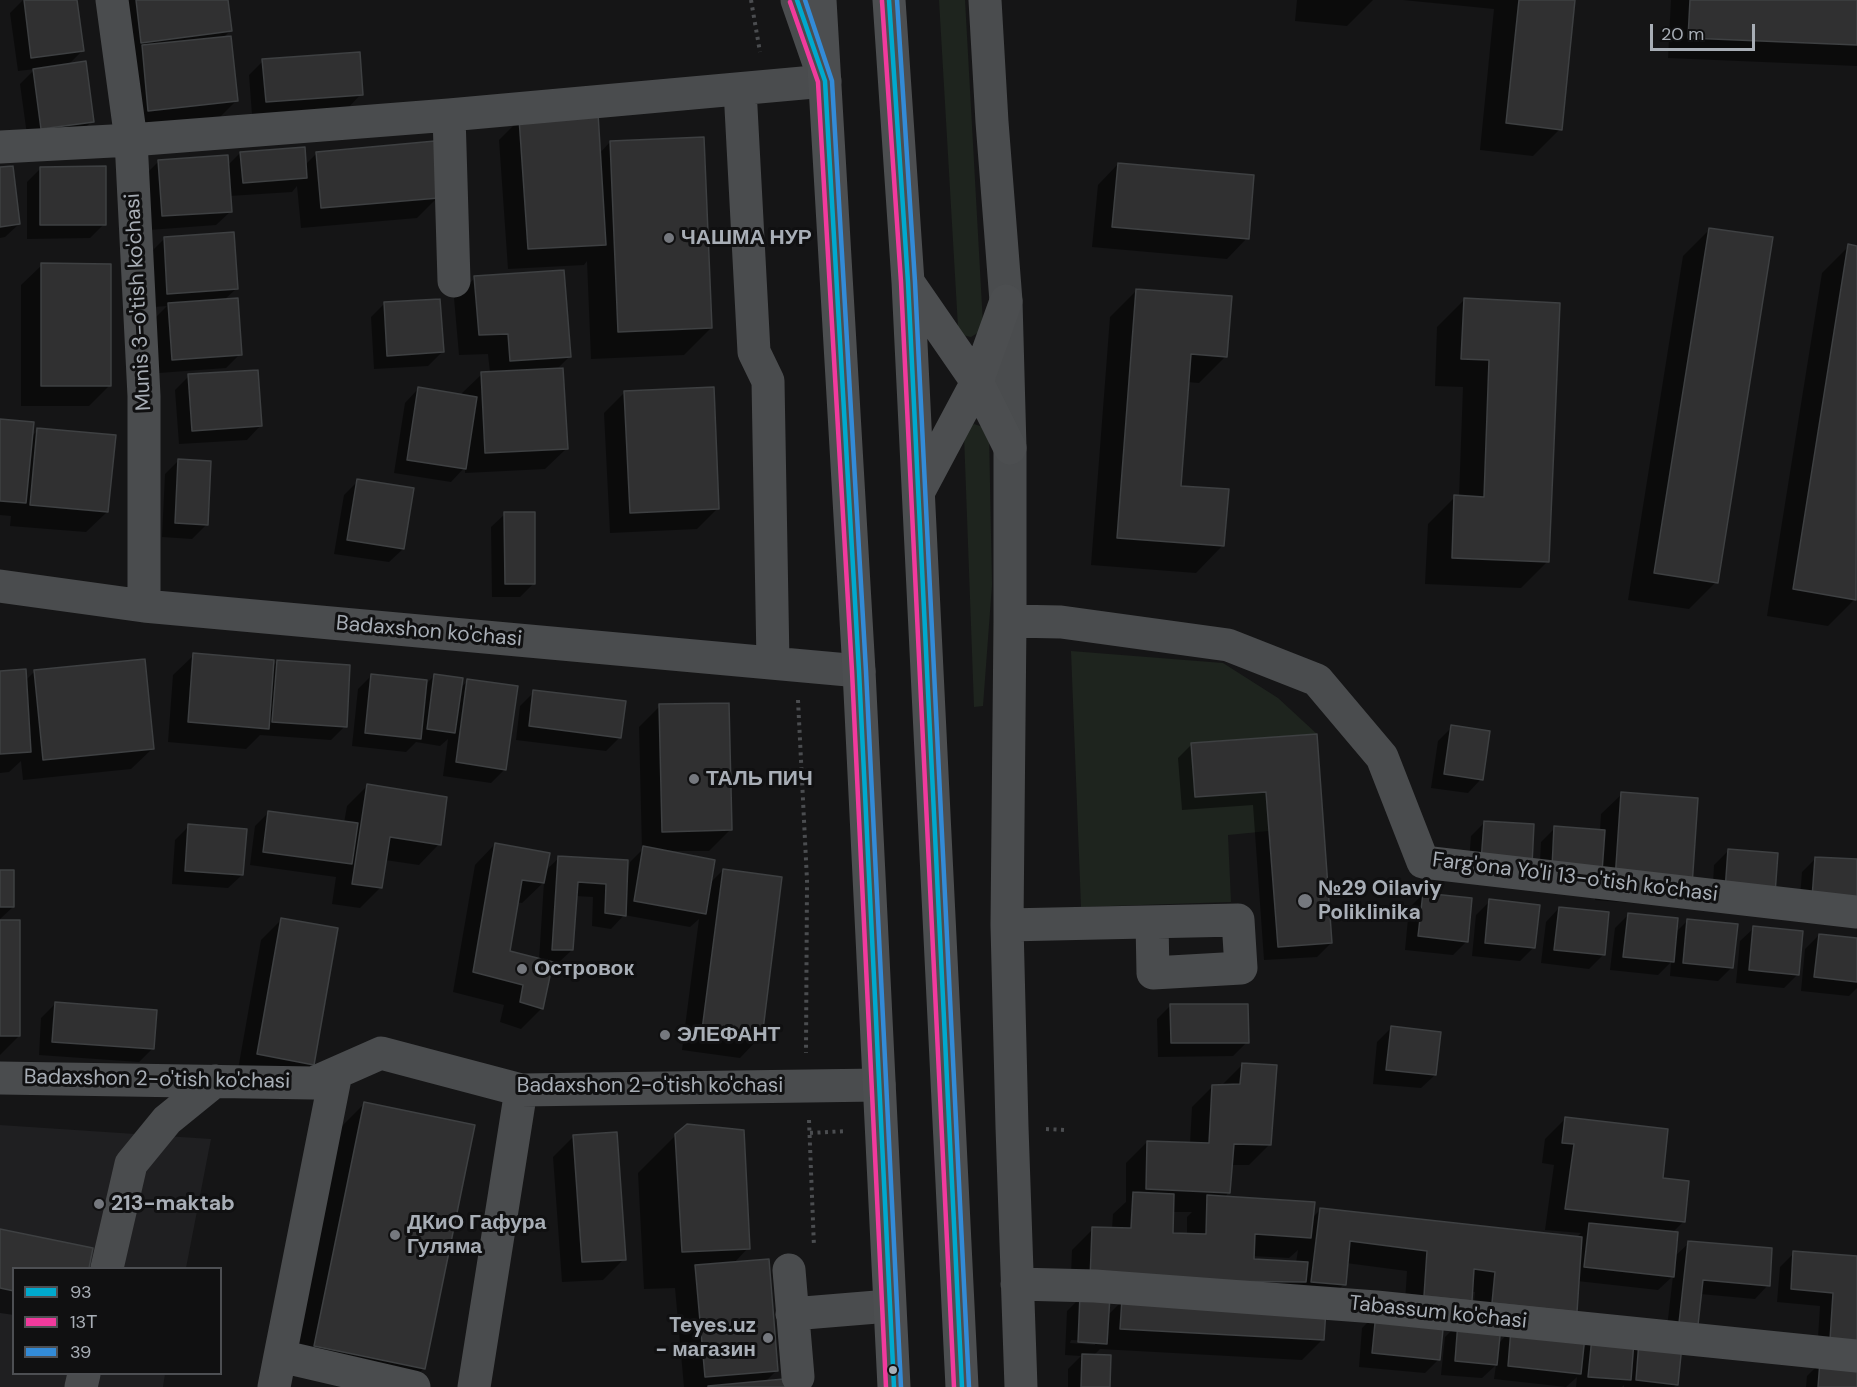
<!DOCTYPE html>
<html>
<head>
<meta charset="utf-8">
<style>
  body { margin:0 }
  #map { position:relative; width:1857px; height:1387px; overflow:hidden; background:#151516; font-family:"DM Sans",sans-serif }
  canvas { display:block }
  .legend { position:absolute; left:12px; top:1267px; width:210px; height:108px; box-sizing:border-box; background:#101011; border:2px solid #4d4f53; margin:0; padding:8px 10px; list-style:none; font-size:18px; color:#a8aeb6 }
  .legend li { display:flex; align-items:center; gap:12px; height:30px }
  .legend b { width:30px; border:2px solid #4d4f53 }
  .scale { position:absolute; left:1650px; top:24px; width:105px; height:27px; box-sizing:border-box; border:3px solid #a8aeb6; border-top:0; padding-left:8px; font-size:18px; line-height:21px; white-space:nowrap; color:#a8aeb6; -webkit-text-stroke:4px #101011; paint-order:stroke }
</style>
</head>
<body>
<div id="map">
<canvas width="1857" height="1387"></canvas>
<ul class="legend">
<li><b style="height:8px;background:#00a9ce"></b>93</li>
<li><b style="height:8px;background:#f13a9d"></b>13Т</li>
<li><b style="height:8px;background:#338bd7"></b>39</li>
</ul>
<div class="scale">20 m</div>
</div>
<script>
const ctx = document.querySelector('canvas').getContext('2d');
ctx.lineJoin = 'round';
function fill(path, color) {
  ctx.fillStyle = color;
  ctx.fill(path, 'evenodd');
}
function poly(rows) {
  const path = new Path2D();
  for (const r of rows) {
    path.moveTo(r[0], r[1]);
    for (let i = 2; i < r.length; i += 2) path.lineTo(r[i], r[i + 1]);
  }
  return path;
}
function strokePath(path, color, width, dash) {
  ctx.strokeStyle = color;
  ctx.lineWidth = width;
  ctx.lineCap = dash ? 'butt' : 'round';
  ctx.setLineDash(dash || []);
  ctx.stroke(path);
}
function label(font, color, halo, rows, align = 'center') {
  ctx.font = font + ' "DM Sans",sans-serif';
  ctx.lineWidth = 6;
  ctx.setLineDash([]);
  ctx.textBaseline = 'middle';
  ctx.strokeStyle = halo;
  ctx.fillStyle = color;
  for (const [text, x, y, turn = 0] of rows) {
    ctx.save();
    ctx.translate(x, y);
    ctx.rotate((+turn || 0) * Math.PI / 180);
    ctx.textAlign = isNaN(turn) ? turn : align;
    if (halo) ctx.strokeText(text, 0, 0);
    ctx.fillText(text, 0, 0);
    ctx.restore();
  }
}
const built = poly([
  [0,1125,211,1139,186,1268,14,1268,14,1374,165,1374,163,1387,0,1387]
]);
const green = poly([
  [939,0,965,0,983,324,979,332,971,337,962,335,958,327],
  [974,424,983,427,989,433,992,585,983,706,974,707,964,435,970,426],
  [1071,651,1223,663,1278,698,1317,734,1191,743,1195,797,1266,792,1269,831,1228,835,1231,902,1081,907]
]);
const shadow = poly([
  [23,0,76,0,82,51,68,65,92,121,78,135,28,142,20,84,35,69,18,71,10,13],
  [113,0,226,0,230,31,222,39,236,101,216,121,128,131],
  [1297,0,1373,0,1347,26,1295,21],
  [1403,0,1574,0,1560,129,1533,156,1480,150,1494,9],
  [1671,0,1857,0,1857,66,1668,58],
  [263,61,361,94,348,108,252,115,249,75],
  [520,119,599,154,610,142,711,328,684,355,591,359,587,261,584,265,508,269,499,140],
  [240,153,304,166,317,153,438,197,417,218,301,228,297,186,292,192,229,196,230,212,216,225,149,230,145,175,159,161,227,166],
  [1118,164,1247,238,1227,259,1092,247,1098,185],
  [41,168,104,224,90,238,27,239,27,182],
  [0,169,19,224,5,237,0,238],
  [1710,229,1716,582,1689,609,1628,600,1683,256],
  [165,238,236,289,224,300,240,354,226,368,159,373,155,318,167,306,154,307,151,252],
  [1849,246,1857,247,1857,586,1855,599,1828,626,1767,616,1822,273],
  [42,265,110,385,89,406,21,406,21,285],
  [475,278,569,357,556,370,566,449,545,469,465,473,465,467,451,482,394,473,405,403,418,389,461,394,482,374,490,373,488,354,459,355,454,298],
  [1137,290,1226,356,1199,383,1187,382,1179,487,1223,545,1196,573,1091,565,1110,317],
  [1464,300,1558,304,1548,561,1521,588,1425,584,1428,524,1455,497,1459,497,1463,387,1435,386,1437,327],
  [385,303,442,352,428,366,374,369,371,317],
  [189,376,260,426,247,440,179,444,175,390],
  [625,392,718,508,697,529,610,533,604,413],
  [0,420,31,437,38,430,107,512,86,532,10,526,11,516,0,515],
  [179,460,206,525,192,539,162,537,165,474],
  [358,481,403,549,389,562,334,554,344,495],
  [505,514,534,583,520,597,492,597,491,527],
  [194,655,272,667,277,662,345,726,331,740,260,735,246,749,168,742,173,675],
  [35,671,152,749,131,769,23,780,21,761,9,772,0,773,0,673,25,681],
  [372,675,425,685,434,676,460,688,468,681,505,769,491,783,443,776,448,739,440,746,416,742,406,752,352,746,358,689],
  [534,692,620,737,606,751,516,740,520,706],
  [660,706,730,830,709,851,669,851,709,884,723,870,760,1037,740,1058,682,1050,699,919,690,927,624,915,611,929,592,926,593,897,575,896,572,950,558,963,551,963,542,1008,521,1029,500,1022,504,1005,453,992,475,865,495,844,545,871,559,858,628,872,630,862,642,850,639,727],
  [544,882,539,960,508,952,516,902,522,903],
  [1452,727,1481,779,1468,793,1431,788,1438,741],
  [1315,735,1331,943,1317,957,1264,960,1253,805,1182,810,1178,758,1192,744],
  [367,786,439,844,419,865,385,860,381,887,360,908,332,904,336,877,250,865,255,826,269,812,344,823,347,806],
  [1622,794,1669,906,1595,900,1597,875,1539,882,1541,842,1555,828,1600,831,1601,814],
  [1485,822,1533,826,1468,875,1471,836],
  [189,826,242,875,228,888,172,884,175,840],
  [1728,851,1776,854,1712,904,1714,865],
  [1815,859,1857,861,1799,911,1802,872],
  [0,871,13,907,0,919],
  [1423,894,1467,941,1453,955,1405,950,1409,908],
  [1490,901,1534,947,1520,961,1472,956,1476,915],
  [1559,908,1603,955,1589,969,1541,963,1546,922],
  [1629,914,1675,933,1688,920,1732,967,1718,981,1670,976,1671,962,1658,975,1610,970,1615,928],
  [282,919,312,1064,292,1085,237,1075,261,940],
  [0,922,19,1036,0,1055],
  [1754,928,1798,974,1784,988,1736,983,1740,941],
  [1819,935,1857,939,1857,988,1849,996,1801,991,1805,949],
  [55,1004,153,1048,139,1062,39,1055,41,1018],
  [1171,1005,1247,1042,1233,1056,1158,1057,1157,1019],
  [1391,1028,1435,1075,1421,1088,1373,1084,1377,1042],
  [1243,1064,1269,1145,1249,1165,1231,1165,1229,1192,1224,1198,1312,1218,1321,1209,1576,1238,1581,1233,1545,1230,1554,1165,1542,1163,1545,1139,1565,1119,1661,1179,1683,1222,1672,1233,1674,1257,1689,1243,1768,1285,1755,1299,1700,1294,1696,1324,1666,1336,1673,1276,1658,1290,1577,1281,1575,1312,1582,1349,1593,1339,1640,1343,1677,1384,1674,1387,1624,1387,1624,1385,1622,1387,1576,1387,1577,1377,1566,1387,1494,1379,1496,1365,1482,1378,1441,1375,1445,1337,1459,1323,1472,1325,1475,1292,1471,1292,1442,1320,1439,1359,1425,1373,1359,1367,1362,1328,1376,1314,1404,1317,1407,1271,1346,1263,1344,1284,1324,1305,1323,1339,1302,1360,1100,1349,1093,1356,1109,1387,1068,1387,1068,1369,1081,1356,1065,1355,1067,1311,1078,1300,1070,1300,1072,1250,1093,1229,1112,1229,1113,1214,1126,1202,1126,1163,1147,1142,1190,1144,1192,1107,1213,1086,1222,1085],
  [1172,1212,1192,1212,1187,1217,1187,1235,1171,1234],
  [1298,1250,1296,1263,1252,1260,1252,1256,1289,1258],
  [1108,1300,1122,1301,1107,1316],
  [1499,1326,1513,1328,1498,1344],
  [1071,1340,1095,1341,1095,1345,1070,1343],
  [364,1104,424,1368,405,1387,288,1373,337,1131],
  [676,1135,748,1248,733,1264,776,1371,764,1383,783,1387,684,1387,675,1288,644,1289,638,1173],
  [574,1136,624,1259,603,1280,562,1282,553,1157],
  [0,1231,91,1249,87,1268,14,1268,14,1315,0,1313],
  [1794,1253,1857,1257,1857,1342,1817,1353,1820,1306,1777,1302,1780,1267],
  [1821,1362,1857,1387,1806,1387,1807,1376]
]);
const building = poly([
  [24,0,77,0,84,51,31,58,24,0],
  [136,0,228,0,232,31,141,43,136,0],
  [1519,0,1575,0,1562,130,1506,123,1519,0],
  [1690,0,1857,0,1857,45,1688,38,1690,0],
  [231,36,238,101,148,111,142,45,231,36],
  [360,52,363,95,266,102,262,59,360,52],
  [86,61,94,122,41,129,33,69,86,61],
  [598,113,606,245,528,249,519,118,598,113],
  [704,137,712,328,618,332,610,141,704,137],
  [435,141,439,198,321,208,316,152,435,141],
  [305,147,307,178,243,183,240,152,305,147],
  [228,155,232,212,162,216,158,160,228,155],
  [1118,163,1254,175,1249,239,1112,227,1118,163],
  [13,166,20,224,0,227,0,167,13,166],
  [106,166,106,225,40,225,40,167,106,166],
  [1709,228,1773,237,1718,583,1654,573,1709,228],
  [234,232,238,289,167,294,164,237,234,232],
  [1848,244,1857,246,1856,600,1793,589,1848,244],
  [41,263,111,264,111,386,41,386,41,263],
  [564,270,571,357,510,361,508,334,479,335,474,276,564,270],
  [1136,289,1232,296,1227,357,1191,354,1181,486,1229,489,1224,546,1117,538,1136,289],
  [238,298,242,355,172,360,168,303,238,298],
  [1464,298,1560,303,1549,562,1452,558,1454,495,1484,497,1489,360,1461,359,1464,298],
  [440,299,444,352,387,356,384,302,440,299],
  [563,368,568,449,485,453,481,372,563,368],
  [258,370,262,426,192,431,188,374,258,370],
  [418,387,477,397,466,469,407,460,418,387],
  [714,387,719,509,630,513,624,391,714,387],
  [0,419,34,422,26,503,0,501,0,419],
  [37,428,116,435,108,512,30,505,37,428],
  [178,459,211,461,208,525,175,523,178,459],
  [357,479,414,488,404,549,347,540,357,479],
  [504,512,535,512,535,584,505,584,504,512],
  [193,653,274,660,269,729,188,722,193,653],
  [145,659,154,749,43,760,34,670,145,659],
  [277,660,350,665,347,727,272,722,277,660],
  [26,669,31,752,0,754,0,671,26,669],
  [371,674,427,680,421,739,365,733,371,674],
  [434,674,463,678,455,733,427,729,434,674],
  [467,679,518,686,506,770,456,762,467,679],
  [533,690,626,701,621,738,529,726,533,690],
  [729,703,732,830,662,832,659,704,729,703],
  [1451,725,1490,731,1483,780,1444,774,1451,725],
  [1317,734,1332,943,1278,947,1266,792,1195,797,1191,743,1317,734],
  [367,784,447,797,441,845,390,837,382,888,352,884,367,784],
  [1621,792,1698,798,1692,886,1615,880,1621,792],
  [268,811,358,823,352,864,263,852,268,811],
  [1484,821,1534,824,1532,865,1481,862,1484,821],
  [188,824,247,829,243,875,185,871,188,824],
  [1554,826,1605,830,1602,872,1552,868,1554,826],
  [495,843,550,853,544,883,522,880,510,951,553,962,543,1009,520,1002,523,985,473,972,495,843],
  [643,846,715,860,706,914,634,901,643,846],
  [1728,849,1778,853,1775,894,1725,891,1728,849],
  [558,856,628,860,626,916,605,913,606,884,578,882,573,950,552,950,558,856],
  [1815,857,1857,859,1857,901,1812,898,1815,857],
  [723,869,782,877,762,1038,702,1030,723,869],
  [0,870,14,870,14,907,0,907,0,870],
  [1423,893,1472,898,1468,942,1418,936,1423,893],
  [1489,899,1540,905,1535,948,1485,943,1489,899],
  [1559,907,1609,912,1605,955,1554,950,1559,907],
  [1628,913,1678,918,1674,962,1623,957,1628,913],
  [281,918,338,928,314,1065,257,1054,281,918],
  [1687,919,1738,924,1733,968,1683,963,1687,919],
  [0,920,20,920,20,1036,0,1036,0,920],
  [1753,926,1803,931,1799,975,1749,970,1753,926],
  [1819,934,1857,938,1857,982,1814,977,1819,934],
  [55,1002,157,1010,154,1049,52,1042,55,1002],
  [1170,1004,1248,1004,1249,1043,1171,1043,1170,1004],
  [1391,1026,1441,1032,1436,1075,1386,1070,1391,1026],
  [1242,1063,1277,1065,1271,1145,1234,1144,1230,1193,1146,1189,1147,1141,1209,1143,1212,1085,1240,1084,1242,1063],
  [364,1102,475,1125,425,1369,314,1346,364,1102],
  [1565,1117,1668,1129,1663,1178,1689,1181,1685,1222,1565,1209,1574,1144,1562,1143,1565,1117],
  [687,1124,744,1130,750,1249,682,1252,675,1134,687,1124],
  [617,1132,626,1260,582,1262,573,1135,617,1132],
  [1133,1192,1174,1194,1173,1233,1206,1234,1207,1195,1315,1202,1311,1238,1255,1234,1254,1259,1308,1262,1306,1282,1090,1280,1092,1227,1131,1228,1133,1192],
  [1320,1208,1582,1237,1577,1312,1492,1303,1495,1272,1474,1269,1472,1301,1424,1296,1427,1251,1350,1241,1346,1285,1311,1282,1320,1208],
  [1589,1223,1678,1232,1674,1277,1584,1267,1589,1223],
  [0,1229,93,1248,89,1268,14,1268,14,1291,0,1288,0,1229],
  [1688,1241,1772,1248,1770,1286,1703,1280,1698,1325,1679,1323,1688,1241],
  [1793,1251,1857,1256,1857,1341,1830,1340,1833,1293,1791,1289,1793,1251],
  [769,1259,778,1371,705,1377,695,1265,769,1259],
  [1080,1295,1110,1296,1107,1344,1078,1342,1080,1295],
  [1122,1299,1326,1309,1324,1340,1120,1329,1122,1299],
  [1376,1313,1444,1319,1440,1360,1372,1353,1376,1313],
  [1458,1322,1501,1326,1497,1365,1455,1361,1458,1322],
  [1511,1329,1585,1336,1581,1374,1508,1366,1511,1329],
  [1592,1337,1634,1341,1631,1380,1588,1377,1592,1337],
  [1639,1341,1682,1345,1678,1385,1636,1380,1639,1341],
  [1082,1354,1111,1355,1110,1387,1081,1387,1082,1354],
  [1820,1361,1857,1363,1857,1387,1818,1387,1820,1361],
  [784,1379,785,1387,708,1387,708,1386,784,1379]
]);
const path = poly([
  [751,0,760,52],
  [798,700,807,880,806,1053],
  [809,1120,814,1247],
  [1046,1129,1066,1130],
  [810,1133,847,1131]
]);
const minor = poly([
  [112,0,131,140,144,396,144,606],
  [985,0,992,122,1006,301,1010,448,1010,621,1007,925,1012,1127,1021,1387],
  [740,89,754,352,768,381,773,663],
  [449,115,454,281],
  [0,147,131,140,449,115,825,81,797,0],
  [0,586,144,606,859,671],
  [1010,621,1061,622,1228,645,1317,680,1382,757,1423,862,1857,912],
  [1007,925,1238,920,1241,968,1153,973,1152,922],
  [336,1073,280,1356,414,1387],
  [0,1078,313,1083,381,1053,521,1090,879,1085],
  [107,1268,131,1164,167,1120,215,1081],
  [789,1270,798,1377],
  [1017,1284,1095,1286,1376,1307,1857,1356],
  [792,1314,889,1306],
  [81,1387,84,1374],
  [274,1387,280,1356],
  [474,1387,521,1090]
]);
const major = poly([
  [820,0,859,671,894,1387],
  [889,0,908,282,962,1387],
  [908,282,977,382,1010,448],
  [919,491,977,382,1006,301]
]);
const bus1 = poly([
  [797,0,825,81,859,671,894,1387],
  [889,0,908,282,962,1387]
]);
const bus2 = poly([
  [882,1,901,282,954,1387],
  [790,2,818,82,852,671,886,1387]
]);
const bus3 = poly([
  [805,0,832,81,866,671,901,1387],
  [897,0,915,282,969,1387]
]);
const markers = [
  [669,238,6,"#75787e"],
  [694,779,6,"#75787e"],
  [1305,901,8,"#75787e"],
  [522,969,6,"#75787e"],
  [665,1035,6,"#75787e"],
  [99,1204,6,"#75787e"],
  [395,1235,6,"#75787e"],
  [768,1338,6,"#75787e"],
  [893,1370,5,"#a8aeb6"]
];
const poiNames = [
  ["ЧАШМА НУР",681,238],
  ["ТАЛЬ ПИЧ",706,779],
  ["№29 Oilaviy",1318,889],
  ["Poliklinika",1318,913],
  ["Островок",534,969],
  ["ЭЛЕФАНТ",677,1035],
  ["213-maktab",111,1204],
  ["ДКиО Гафура",407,1223],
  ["Гуляма",407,1247],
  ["Teyes.uz",756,1326,"right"],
  ["- магазин",756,1350,"right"]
];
const streetNames = [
  ["Munis 3-o'tish ko'chasi",139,302,-93],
  ["Badaxshon ko'chasi",429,632,5],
  ["Farg'ona Yo'li 13-o'tish ko'chasi",1575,878,7],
  ["Badaxshon 2-o'tish ko'chasi",157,1080,1],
  ["Badaxshon 2-o'tish ko'chasi",650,1086],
  ["Tabassum ko'chasi",1438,1313,6]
];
fill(built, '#1f1f21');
fill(green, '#1e241e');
fill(shadow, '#0007');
fill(building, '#303031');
strokePath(building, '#3e4042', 1.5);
strokePath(path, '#4b4d50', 4, [3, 4.5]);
strokePath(minor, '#4a4c4e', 33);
strokePath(major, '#4c4e50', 33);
strokePath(bus1, '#00a9ce', 4.5);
strokePath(bus2, '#f13a9d', 4.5);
strokePath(bus3, '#338bd7', 4.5);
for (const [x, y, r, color] of markers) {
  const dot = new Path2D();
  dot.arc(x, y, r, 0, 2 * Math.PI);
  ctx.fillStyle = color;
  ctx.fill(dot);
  strokePath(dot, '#101011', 2);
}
label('bold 21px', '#a8aeb6', '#101011', poiNames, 'left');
label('21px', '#a8aeb6', '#101011', streetNames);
</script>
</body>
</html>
